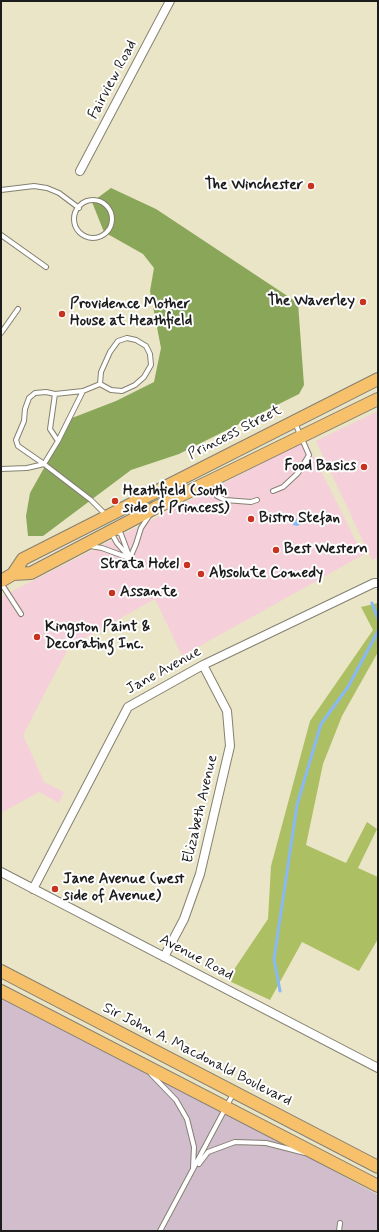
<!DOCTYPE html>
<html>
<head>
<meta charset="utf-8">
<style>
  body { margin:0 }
  #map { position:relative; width:379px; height:1232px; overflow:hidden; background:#ebe5c7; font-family:Mynerve,sans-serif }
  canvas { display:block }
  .frame { position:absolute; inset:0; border:2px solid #1c1c1c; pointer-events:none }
</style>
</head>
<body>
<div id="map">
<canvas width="379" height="1232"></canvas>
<div class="frame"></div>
</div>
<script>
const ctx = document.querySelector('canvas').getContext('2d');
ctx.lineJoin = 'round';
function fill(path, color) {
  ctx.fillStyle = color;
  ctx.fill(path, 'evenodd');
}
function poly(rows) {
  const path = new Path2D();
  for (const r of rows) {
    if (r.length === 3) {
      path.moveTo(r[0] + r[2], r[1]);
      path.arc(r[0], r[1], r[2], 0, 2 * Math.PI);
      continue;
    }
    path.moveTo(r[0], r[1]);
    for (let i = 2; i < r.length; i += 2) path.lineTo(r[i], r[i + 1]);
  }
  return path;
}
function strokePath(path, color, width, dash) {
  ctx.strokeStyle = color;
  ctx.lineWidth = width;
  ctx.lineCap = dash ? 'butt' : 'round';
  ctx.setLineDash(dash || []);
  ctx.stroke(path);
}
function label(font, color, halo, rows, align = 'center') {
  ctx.font = font + ' Mynerve,sans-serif';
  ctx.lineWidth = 4;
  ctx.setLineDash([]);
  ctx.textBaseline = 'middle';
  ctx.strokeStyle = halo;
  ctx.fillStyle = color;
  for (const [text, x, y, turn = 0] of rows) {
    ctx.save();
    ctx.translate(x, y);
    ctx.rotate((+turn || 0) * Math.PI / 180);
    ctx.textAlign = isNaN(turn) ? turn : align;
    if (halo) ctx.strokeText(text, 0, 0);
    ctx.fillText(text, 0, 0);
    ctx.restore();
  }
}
const built = poly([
  [378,411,378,557,372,560,316,441],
  [306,441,363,555,182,656,155,599,69,647,23,735,44,782,64,792,59,803,39,792,1,813,1,597]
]);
const industrial = poly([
  [1,998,308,1157,378,1195,378,1231,1,1231]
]);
const green = poly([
  [378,603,378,652,342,716,323,764,306,845,346,863,367,822,377,829,358,868,378,877,378,939,359,971,302,942,270,1000,227,980,268,919,271,866,310,721,373,630,361,607]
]);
const forest = poly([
  [111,188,156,209,298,303,304,385,299,394,179,454,131,470,43,536,28,536,26,516,30,493,72,418,116,401,154,382,161,348,150,291,154,268,143,254,104,232,92,202]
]);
const water = poly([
  [303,514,309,517,308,521,297,526,293,525,292,522,294,519,300,519]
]);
const stream = poly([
  [372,603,378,619],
  [280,991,274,959,297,805,321,724,348,687,378,631]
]);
const lane = poly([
  [1,190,34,186,47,188,59,193,79,208],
  [93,219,19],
  [1,235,46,267],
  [1,333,18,309],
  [127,338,136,340,146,346,150,354,151,365,144,377,135,385,122,391,111,390,100,384,101,372,110,352,118,341,127,338],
  [83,391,55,394,46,392,35,393,29,398,25,409,24,421,16,440,18,446,44,464,58,441,83,391,100,384],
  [55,394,50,429,58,441],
  [1,469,27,468,44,464,91,500,106,515],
  [209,484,217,496,225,500,251,502,257,500],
  [273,491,283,487,298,473,309,455,295,423],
  [113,529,121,534,130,558,117,543,113,536,113,529],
  [90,546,102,548,129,558],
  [130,558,136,544,141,528,149,516],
  [1,583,21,614],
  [151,1074,176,1100,187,1119,194,1147,193,1168],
  [199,1164,208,1152,235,1142,266,1143,305,1153],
  [160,1231,233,1094],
  [339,1231,340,1223]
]);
const street = poly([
  [80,171,170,1],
  [1,872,378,1068],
  [33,889,128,707,203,665,374,583,378,583],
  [164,957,184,919,200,874,230,746,227,711,203,665]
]);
const primary = poly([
  [13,574,23,559,378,379],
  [1,581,13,574,31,573,155,508,378,399],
  [1,971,378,1167],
  [1,991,378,1186]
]);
const markers = [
  [311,186,4,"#c8321e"],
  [363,302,4,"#c8321e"],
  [62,314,4,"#c8321e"],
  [364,467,4,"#c8321e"],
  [115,501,4,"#c8321e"],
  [251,519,4,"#c8321e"],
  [276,550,4,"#c8321e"],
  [187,565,4,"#c8321e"],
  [201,574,4,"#c8321e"],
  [112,593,4,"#c8321e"],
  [37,637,4,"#c8321e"],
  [55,889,4,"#c8321e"]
];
const streetNames = [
  ["Fairview Road",113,80,-62],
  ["Princess Street",235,433,-27],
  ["Jane Avenue",164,671,-29],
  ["Elizabeth Avenue",201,809,-77],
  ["Avenue Road",196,958,28],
  ["Sir John A. Macdonald Boulevard",197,1055,27]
];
const poiNames = [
  ["The Winchester",303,186,"right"],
  ["The Waverley",355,302,"right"],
  ["Providence Mother",70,305],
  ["House at Heathfield",70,322],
  ["Food Basics",356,467,"right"],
  ["Heathfield (south",123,492],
  ["side of Princess)",123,509],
  ["Bistro Stefan",259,519],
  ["Best Western",284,550],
  ["Strata Hotel",179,565,"right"],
  ["Absolute Comedy",209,574],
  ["Assante",120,593],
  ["Kingston Paint &",45,628],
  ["Decorating Inc.",45,645],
  ["Jane Avenue (west",63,880],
  ["side of Avenue)",63,897]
];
fill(built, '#f5cfd9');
fill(industrial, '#d1bdcb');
fill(green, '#acbf63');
fill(forest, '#89a659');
fill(water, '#88b9f4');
strokePath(stream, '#88b9f4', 3);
strokePath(lane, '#848072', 6);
strokePath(street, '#848072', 10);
strokePath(primary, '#848072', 14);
strokePath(lane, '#fff', 4);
strokePath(street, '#fff', 8);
strokePath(primary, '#f7c06b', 12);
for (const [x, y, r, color] of markers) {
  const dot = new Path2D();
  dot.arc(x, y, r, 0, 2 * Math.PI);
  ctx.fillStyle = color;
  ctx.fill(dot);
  strokePath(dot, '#fff', 1.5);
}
label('15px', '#1c1c1c', '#fff', streetNames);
label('bold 15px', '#1c1c1c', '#fff', poiNames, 'left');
</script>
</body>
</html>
